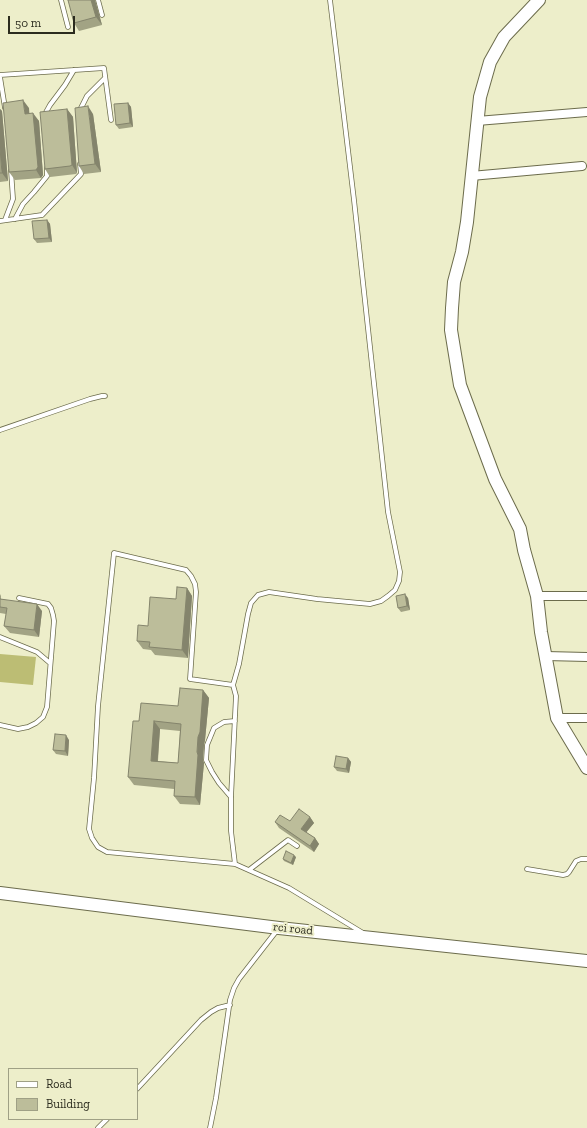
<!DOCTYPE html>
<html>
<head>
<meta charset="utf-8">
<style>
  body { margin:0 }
  #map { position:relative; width:587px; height:1128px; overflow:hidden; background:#edeeca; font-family:"Zilla Slab",serif }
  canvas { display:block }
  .legend { position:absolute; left:8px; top:1068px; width:130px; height:52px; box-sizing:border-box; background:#edeeca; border:1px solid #9fa085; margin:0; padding:5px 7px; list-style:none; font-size:12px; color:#2b2b1e }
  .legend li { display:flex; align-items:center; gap:8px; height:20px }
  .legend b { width:20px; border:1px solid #9fa085 }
  .scale { position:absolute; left:8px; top:16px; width:67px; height:18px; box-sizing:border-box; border:2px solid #2b2b1e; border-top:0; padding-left:5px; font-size:12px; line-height:14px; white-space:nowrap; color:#2b2b1e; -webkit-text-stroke:3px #edeeca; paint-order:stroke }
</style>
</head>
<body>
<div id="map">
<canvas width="587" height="1128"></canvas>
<ul class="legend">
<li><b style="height:5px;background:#fff"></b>Road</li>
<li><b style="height:11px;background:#bcbd9a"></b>Building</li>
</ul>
<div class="scale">50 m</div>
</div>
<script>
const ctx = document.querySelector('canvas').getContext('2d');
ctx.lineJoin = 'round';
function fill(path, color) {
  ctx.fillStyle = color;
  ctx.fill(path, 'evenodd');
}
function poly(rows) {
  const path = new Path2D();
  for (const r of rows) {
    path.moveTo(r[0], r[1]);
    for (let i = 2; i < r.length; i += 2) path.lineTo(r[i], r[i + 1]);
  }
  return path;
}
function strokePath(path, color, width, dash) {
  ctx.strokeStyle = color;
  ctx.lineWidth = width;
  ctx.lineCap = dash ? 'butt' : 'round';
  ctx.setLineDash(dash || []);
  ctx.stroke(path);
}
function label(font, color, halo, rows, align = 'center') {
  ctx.font = font + ' "Zilla Slab",serif';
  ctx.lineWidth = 4;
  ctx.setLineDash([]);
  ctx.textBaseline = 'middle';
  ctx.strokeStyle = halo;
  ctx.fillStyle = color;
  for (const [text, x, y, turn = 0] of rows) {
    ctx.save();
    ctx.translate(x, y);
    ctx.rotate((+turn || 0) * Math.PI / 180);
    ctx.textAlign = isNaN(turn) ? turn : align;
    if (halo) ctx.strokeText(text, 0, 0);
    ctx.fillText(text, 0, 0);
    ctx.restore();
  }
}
const green = poly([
  [0,654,36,657,33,685,0,682]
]);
const lane = poly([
  [61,0,68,27],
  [98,0,102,15],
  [330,0,354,200,388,512,400,572,399,581,395,590,388,596,381,601,370,604,317,599,269,592,258,595,251,603,248,614,239,664,233,685,236,696,231,797,231,831,235,864,289,888,363,933],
  [0,75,104,68,111,120],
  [0,77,5,108],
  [79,112,87,96,105,78],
  [45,114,50,105,65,85,74,70],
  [15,219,23,204,34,192,47,176,47,168],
  [5,220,13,199,11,170],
  [0,221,42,215,81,174,80,164],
  [0,430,90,399,102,396,105,396],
  [0,637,37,652,50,663],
  [233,685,190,679,196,592,195,584,191,576,186,570,114,553,98,706,94,778,89,829,92,838,98,847,107,852,235,864],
  [0,725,18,729,28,727,36,723,43,717,47,707,54,621,53,615,51,608,48,604,19,598],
  [231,797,219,783,212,772,206,760,207,745,214,728,224,722,235,721],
  [527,869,563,875,567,874,569,872,576,861,581,859,587,859],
  [249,870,288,840,297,846],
  [137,1089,201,1020,211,1012,218,1008,230,1005],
  [98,1128,107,1119],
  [210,1128,216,1098,230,1000,234,988,239,979,278,929]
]);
const street = poly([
  [477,121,587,112],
  [471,176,582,166],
  [537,596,587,596],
  [546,656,587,657],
  [557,718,587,718]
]);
const secondary = poly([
  [539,0,504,37,490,62,480,97,467,222,462,252,454,282,452,308,451,330,460,385,495,479,520,529,524,550,537,596,541,632,557,718,587,768],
  [0,893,279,928,587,961]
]);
const wall = poly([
  [68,0,95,0,102,25,79,31,74,23],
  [128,103,131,107,133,127,119,129,116,125],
  [29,108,29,113,39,121,43,175,41,178,15,180,9,172],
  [0,109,2,111,8,181,0,182],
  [67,109,73,117,77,173,76,174,50,177,45,169],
  [93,114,101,172,84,174,79,166],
  [47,220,50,224,52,242,37,243,34,239],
  [187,588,192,596,188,658,155,655,151,650,143,649,137,641,148,626],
  [0,594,1,596,1,599,42,611,39,637,10,633,4,626,6,614,0,613],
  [408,598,410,610,401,612,398,608],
  [203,690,209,698,205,740,204,745,203,760,204,763,200,805,180,804,174,796,174,789,134,785,128,777,139,721,178,706],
  [160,729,180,731,178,763,158,761],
  [69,740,68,756,56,754,53,750],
  [348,758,351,762,349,773,337,771,334,767],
  [310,817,314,823,306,832,315,838,319,844,314,852,279,828,275,822,290,821],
  [296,857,293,865,284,861,283,859]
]);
const shadedWall = poly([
  [91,0,95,0,102,25,96,17],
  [23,100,29,108,30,122,25,114],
  [128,103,131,107,133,127,130,123],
  [88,106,93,114,101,172,95,164],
  [0,109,2,111,8,181,2,173,0,148],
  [67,109,73,117,77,173,72,165],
  [33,113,39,121,43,175,41,178,36,170],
  [47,220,50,224,52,242,49,238],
  [187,588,192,596,188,658,182,650],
  [405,594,408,598,410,610,407,606],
  [37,604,42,611,39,637,34,630],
  [203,690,209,698,205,740,204,745,203,760,204,763,200,805,195,797,198,737],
  [154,721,160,729,157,769,151,761],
  [66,735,69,740,68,756,65,751],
  [348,758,351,762,349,773,346,769],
  [310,817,314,823,305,834,301,829],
  [315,838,319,844,314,852,310,846],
  [294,855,296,857,293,865,291,863]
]);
const building = poly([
  [68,0,91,0,96,17,74,23,68,0],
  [23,100,25,114,33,113,38,167,36,170,9,172,3,103,23,100],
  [128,103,130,123,116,125,114,104,128,103],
  [88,106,95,164,79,166,75,108,88,106],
  [67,109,72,165,70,166,45,169,40,112,67,109],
  [0,148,2,173,0,173,0,148],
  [47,220,49,238,34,239,32,221,47,220],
  [177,587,187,588,182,650,149,647,150,642,137,641,138,625,148,626,150,597,176,599,177,587],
  [405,594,407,606,398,608,396,596,405,594],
  [0,599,37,604,34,630,4,626,7,608,0,607,0,599],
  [180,688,203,690,200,732,198,737,197,752,198,755,195,797,174,796,175,781,128,777,133,721,139,721,141,703,178,706,180,688],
  [154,721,181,724,178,763,151,761,154,721],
  [55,734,66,735,65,751,53,750,55,734],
  [336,756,348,758,346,769,334,767,336,756],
  [299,809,310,817,301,829,315,838,310,846,275,822,280,815,290,821,299,809],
  [286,851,294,855,291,863,283,859,286,851]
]);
const streetNames = [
  ["rci road",293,929,6]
];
fill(green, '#bcbd74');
strokePath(lane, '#6c6c4c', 5.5);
strokePath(street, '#6c6c4c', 10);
strokePath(secondary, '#6c6c4c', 14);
strokePath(lane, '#fff', 4);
strokePath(street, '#fff', 8);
strokePath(secondary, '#fff', 12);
fill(wall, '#a2a384');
fill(shadedWall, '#84846c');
fill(building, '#bcbd9a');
strokePath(building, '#84846c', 1);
label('12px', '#2b2b1e', '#edeeca', streetNames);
</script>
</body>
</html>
